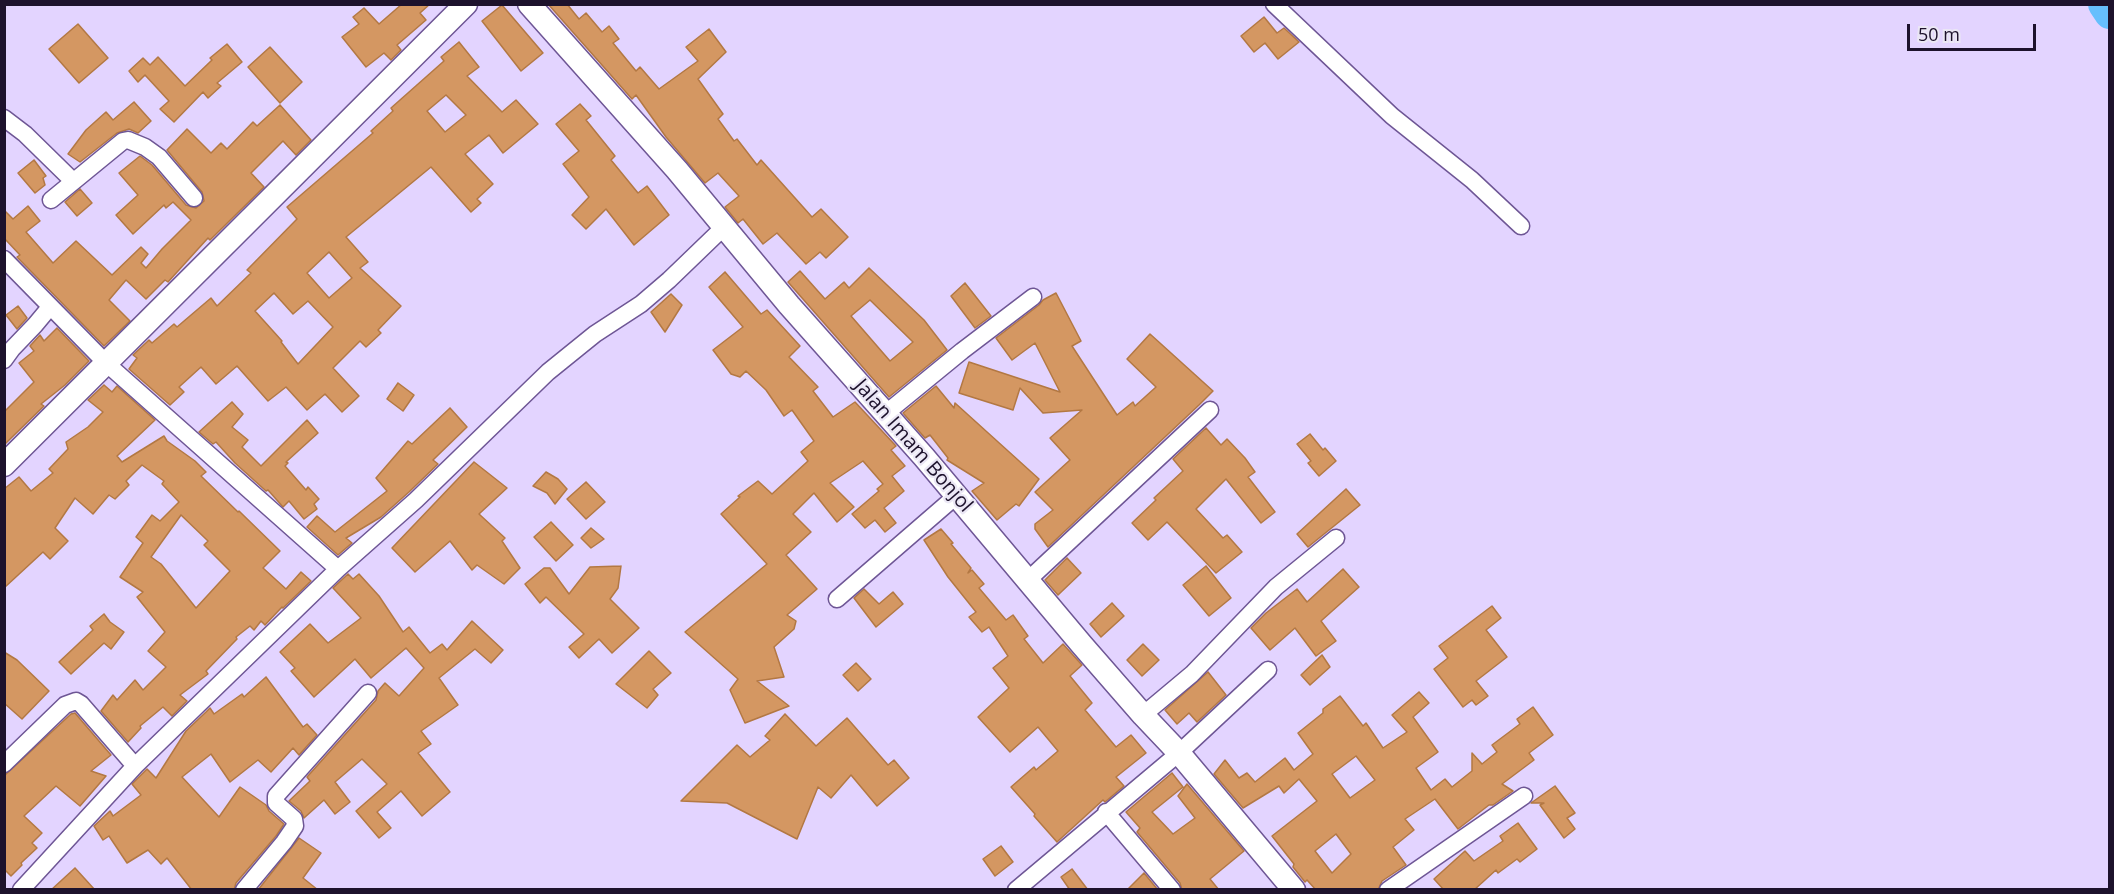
<!DOCTYPE html>
<html>
<head>
<meta charset="utf-8">
<style>
  body { margin:0 }
  #map { position:relative; width:2114px; height:894px; overflow:hidden; background:#e3d4ff; font-family:"Open Sans",sans-serif }
  canvas { display:block }
  .frame { position:absolute; inset:0; border:6px solid #1d122c; pointer-events:none }
  .scale { position:absolute; left:1907px; top:24px; width:129px; height:27px; box-sizing:border-box; border:3px solid #1d122c; border-top:0; padding-left:8px; font-size:18px; line-height:21px; white-space:nowrap; color:#1d122c; -webkit-text-stroke:4px #ebe7f5; paint-order:stroke }
</style>
</head>
<body>
<div id="map">
<canvas width="2114" height="894"></canvas>
<div class="frame"></div>
<div class="scale">50 m</div>
</div>
<script>
const ctx = document.querySelector('canvas').getContext('2d');
ctx.lineJoin = 'round';
function poly(rows) {
  const path = new Path2D();
  for (const r of rows) {
    path.moveTo(r[0], r[1]);
    for (let i = 2; i < r.length; i += 2) path.lineTo(r[i], r[i + 1]);
  }
  return path;
}
function strokePath(path, color, width, dash) {
  ctx.strokeStyle = color;
  ctx.lineWidth = width;
  ctx.lineCap = dash ? 'butt' : 'round';
  ctx.setLineDash(dash || []);
  ctx.stroke(path);
}
function fill(path, color) {
  ctx.fillStyle = color;
  ctx.fill(path, 'evenodd');
}
function label(font, color, halo, rows, align = 'center') {
  ctx.font = font + ' "Open Sans",sans-serif';
  ctx.lineWidth = 4.5;
  ctx.setLineDash([]);
  ctx.textBaseline = 'middle';
  ctx.strokeStyle = halo;
  ctx.fillStyle = color;
  for (const [text, x, y, turn = 0] of rows) {
    ctx.save();
    ctx.translate(x, y);
    ctx.rotate((+turn || 0) * Math.PI / 180);
    ctx.textAlign = isNaN(turn) ? turn : align;
    if (halo) ctx.strokeText(text, 0, 0);
    ctx.fillText(text, 0, 0);
    ctx.restore();
  }
}
const river = poly([
  [2104,4,2110,13]
]);
const building = poly([
  [402,4,430,4,420,13,426,20,397,45,401,50,391,60,384,53,366,67,342,37,359,24,353,17,364,8,379,24,402,4],
  [548,4,567,4,579,19,586,13,602,32,609,26,619,39,613,43,636,71,640,67,659,89,698,61,686,47,709,29,726,52,698,79,723,114,718,119,734,141,737,139,757,165,761,160,812,217,821,209,848,237,826,258,820,252,806,264,777,233,763,244,743,219,738,223,725,207,739,196,718,173,705,183,666,137,636,95,632,99,548,4],
  [502,5,543,53,521,71,482,21,502,5],
  [1264,17,1277,33,1284,28,1299,42,1278,59,1265,43,1254,52,1241,36,1264,17],
  [78,24,108,58,79,83,49,49,78,24],
  [459,42,479,67,467,76,502,112,516,100,538,124,503,153,489,135,465,154,493,184,477,199,481,203,471,212,431,167,346,237,368,262,360,268,401,306,378,330,381,333,366,347,360,341,333,368,359,396,342,412,325,394,307,410,286,387,268,401,237,366,216,384,201,367,179,387,184,392,170,405,129,369,137,358,133,355,149,340,152,343,174,324,177,327,211,298,217,306,251,273,247,270,297,219,287,207,373,133,371,131,393,111,391,108,444,61,441,57,459,42],
  [446,95,466,115,445,132,427,111,446,95],
  [329,252,352,278,329,298,307,273,329,252],
  [274,293,293,314,308,301,333,327,298,364,281,342,282,341,255,311,274,293],
  [227,44,242,62,217,83,221,86,208,98,203,92,174,122,160,109,169,101,145,75,138,82,129,71,143,58,150,65,158,57,185,86,212,60,210,58,227,44],
  [270,47,302,82,280,103,248,67,270,47],
  [134,102,151,121,138,133,129,129,117,133,80,162,68,154,86,130,106,112,113,120,134,102],
  [580,104,591,116,586,120,615,156,611,160,638,193,647,186,669,215,634,245,606,209,586,229,572,215,589,197,563,164,579,151,556,124,580,104],
  [280,105,311,140,296,155,283,141,251,173,264,187,210,240,208,238,168,282,165,280,146,299,126,280,109,300,130,321,104,346,17,257,20,255,4,238,4,210,13,219,28,206,40,221,26,232,53,263,76,241,112,275,141,247,148,254,141,263,146,268,162,249,191,220,173,202,166,208,164,205,133,234,116,215,138,195,119,173,140,156,152,165,186,205,196,208,204,201,202,192,167,150,187,129,211,153,221,143,227,149,253,122,257,126,280,105],
  [34,160,46,176,43,178,45,185,35,193,18,173,34,160],
  [80,189,92,203,77,216,65,202,80,189],
  [869,268,924,320,947,350,889,397,788,282,800,271,825,299,844,282,849,288,869,268],
  [870,300,913,342,890,361,851,316,870,300],
  [725,272,761,314,767,310,800,346,789,357,818,387,813,391,833,417,855,402,896,446,891,450,905,466,892,476,904,491,884,508,896,523,885,532,875,520,865,528,852,514,879,491,877,489,883,484,863,461,830,483,854,507,837,522,814,493,793,514,811,532,786,555,817,589,787,615,796,621,794,629,774,647,784,677,757,681,789,706,745,723,730,690,738,679,685,632,767,564,721,514,740,497,738,496,758,481,772,494,808,461,801,452,814,441,792,410,784,416,766,390,746,371,740,377,731,374,713,350,743,327,709,287,725,272],
  [965,283,991,316,975,328,951,296,965,283],
  [1056,293,1081,341,1072,346,1117,415,1133,402,1135,406,1156,387,1127,359,1150,334,1213,391,1199,405,1048,547,1035,529,1035,524,1053,510,1035,492,1070,460,1050,438,1082,410,1043,413,1020,388,1013,410,959,393,969,362,1060,392,1035,343,1012,360,996,338,1039,305,1043,300,1056,293],
  [671,294,682,305,665,332,651,312,671,294],
  [18,306,27,318,17,329,6,315,18,306],
  [57,328,89,361,65,385,41,404,44,406,4,445,4,412,34,382,19,363,34,351,30,346,40,335,44,341,57,328],
  [398,383,414,395,403,411,387,399,398,383],
  [104,385,112,392,117,386,155,420,117,456,122,462,164,436,167,441,195,461,206,472,201,476,238,512,239,511,280,551,263,568,286,589,301,572,311,581,283,608,282,607,265,625,261,621,254,630,250,626,236,637,237,639,206,671,208,674,180,695,187,701,172,716,163,707,140,726,141,728,128,742,101,711,113,695,117,700,135,680,143,690,166,667,148,651,165,632,137,597,143,592,120,577,143,543,136,537,152,515,160,521,179,502,162,484,164,481,142,465,126,481,129,485,115,499,109,495,93,514,75,498,55,528,68,541,50,559,43,552,4,588,4,489,19,477,31,491,53,473,49,469,68,449,66,442,88,427,103,412,88,400,104,385],
  [181,515,208,541,204,545,230,571,196,608,161,564,151,557,181,515],
  [936,386,954,408,955,403,1039,479,1019,506,1016,504,997,520,972,491,984,483,947,460,948,458,930,435,925,438,903,413,936,386],
  [232,402,243,414,232,427,248,440,242,447,261,466,307,420,318,433,286,462,288,463,285,466,306,490,308,487,319,499,314,504,317,509,304,519,289,501,283,507,268,490,266,491,235,463,216,442,213,444,199,432,232,402],
  [450,408,467,427,433,460,438,464,409,492,381,517,346,538,352,543,338,555,307,527,317,516,335,532,387,491,376,478,408,441,412,444,450,408],
  [1206,428,1221,445,1227,439,1245,458,1255,472,1248,477,1275,512,1261,523,1226,479,1196,509,1223,538,1227,535,1242,552,1216,573,1167,522,1148,540,1132,523,1156,500,1154,498,1183,471,1173,459,1206,428],
  [1310,434,1323,450,1325,448,1336,461,1319,476,1308,463,1311,461,1297,444,1310,434],
  [474,462,507,488,479,514,505,538,502,541,520,568,504,584,477,565,472,570,450,541,415,572,392,548,474,462],
  [546,472,558,479,567,489,555,504,547,493,533,486,546,472],
  [586,482,605,502,586,519,567,499,586,482],
  [1346,489,1360,505,1308,547,1297,534,1346,489],
  [551,522,573,545,556,561,534,537,551,522],
  [591,528,604,539,591,548,581,538,591,528],
  [941,529,953,543,951,544,971,568,968,573,972,570,984,584,979,588,1006,620,1013,615,1028,636,1024,639,1043,663,1063,644,1082,665,1070,676,1092,703,1085,710,1116,747,1131,735,1146,753,1116,777,1124,786,1105,802,1103,800,1057,842,1034,816,1035,814,1011,787,1034,767,1036,770,1058,751,1038,727,1010,752,978,717,1009,688,993,668,1008,656,989,627,982,632,969,617,976,612,948,577,924,540,941,529],
  [1067,558,1081,573,1058,595,1045,580,1067,558],
  [621,566,618,588,610,599,639,628,612,653,599,639,579,658,569,647,584,634,546,597,540,603,525,584,544,568,550,568,569,594,590,567,621,566],
  [1206,566,1231,598,1209,616,1183,585,1206,566],
  [1343,569,1359,587,1321,621,1336,641,1316,656,1295,628,1270,650,1251,628,1266,613,1297,589,1307,602,1343,569],
  [348,574,353,579,359,574,379,596,403,632,409,627,430,653,442,644,447,650,472,621,503,650,491,663,475,649,439,678,458,705,421,731,431,744,418,753,450,792,422,816,401,791,377,812,391,828,379,838,356,811,387,784,362,759,335,782,350,802,335,814,324,800,304,818,301,811,289,801,310,781,307,777,376,700,378,691,385,683,399,696,424,668,406,648,371,678,355,659,314,697,291,671,295,668,280,652,310,624,328,643,361,618,333,588,348,574],
  [864,589,879,604,893,592,903,604,876,627,854,598,864,589],
  [1112,603,1124,616,1101,637,1090,624,1112,603],
  [1492,606,1501,618,1486,630,1507,657,1476,681,1488,696,1476,705,1472,700,1463,707,1434,669,1448,658,1439,646,1492,606],
  [104,614,110,622,124,632,111,649,104,643,71,674,59,662,93,630,90,626,104,614],
  [1143,644,1159,660,1142,676,1127,660,1143,644],
  [649,651,671,673,653,689,658,695,647,708,616,684,649,651],
  [4,652,17,660,49,691,22,719,4,703,4,652],
  [1322,655,1330,667,1310,685,1301,675,1322,655],
  [856,663,871,679,858,691,843,675,856,663],
  [1208,672,1226,695,1197,722,1189,713,1177,724,1165,710,1208,672],
  [266,677,303,727,307,724,317,735,299,755,293,748,271,772,258,760,230,782,211,754,182,777,219,817,240,787,266,805,269,811,284,824,276,836,236,883,234,890,192,890,167,858,161,864,148,850,127,863,109,836,103,840,94,826,110,811,113,816,141,795,132,784,147,769,156,778,186,731,206,712,210,708,214,714,242,694,244,697,266,677],
  [1419,692,1429,703,1413,717,1438,752,1416,768,1431,790,1445,779,1452,787,1472,771,1472,753,1482,764,1497,752,1492,745,1520,724,1517,719,1533,707,1553,735,1529,753,1534,760,1502,784,1513,791,1493,805,1489,805,1458,829,1435,799,1405,819,1414,830,1393,847,1406,865,1382,881,1378,890,1316,890,1307,880,1305,882,1293,867,1294,864,1272,836,1317,801,1299,779,1284,793,1279,786,1243,808,1214,774,1225,760,1239,778,1247,773,1255,782,1285,758,1294,770,1313,754,1298,733,1323,713,1323,709,1340,696,1363,726,1366,723,1383,748,1407,732,1392,715,1419,692],
  [1356,756,1375,780,1350,798,1332,774,1356,756],
  [1336,834,1351,854,1332,873,1315,851,1336,834],
  [75,713,111,755,91,771,106,776,80,806,56,786,24,816,42,833,32,843,37,848,21,863,22,865,11,876,4,869,4,776,71,714,75,713],
  [785,714,816,746,847,718,888,765,894,760,909,778,877,806,851,775,831,798,818,787,797,839,727,803,681,801,737,745,750,757,770,740,765,736,785,714],
  [1172,773,1183,787,1152,812,1173,834,1195,818,1178,796,1187,784,1244,851,1210,879,1219,890,1182,890,1180,883,1137,832,1140,828,1126,812,1172,773],
  [1555,786,1575,813,1567,818,1575,829,1564,838,1540,805,1544,803,1531,803,1555,786],
  [1518,823,1537,849,1520,862,1517,859,1498,873,1496,870,1474,890,1444,890,1434,879,1465,851,1474,861,1503,841,1500,836,1518,823],
  [299,838,321,853,303,878,318,890,258,890,299,838],
  [1001,846,1013,862,995,876,983,859,1001,846],
  [75,868,95,890,51,890,75,868],
  [1072,869,1088,890,1070,890,1061,877,1072,869],
  [1144,873,1158,890,1127,890,1144,873]
]);
const street = poly([
  [1274,4,1392,116,1472,180,1521,226],
  [4,118,25,134,73,181],
  [51,200,123,141,128,140,145,147,159,157,194,198],
  [4,259,106,363,338,569],
  [4,360,12,349,35,325,50,307],
  [885,414,962,351,1033,297],
  [1028,580,1210,410],
  [837,599,956,496],
  [1143,715,1192,674,1276,587,1336,538],
  [4,764,65,705,76,701,81,704,135,766],
  [1106,812,1172,890],
  [21,890,135,766,338,569,416,500,548,372,595,334,641,304,669,280,724,227],
  [244,890,284,842,295,826,294,819,276,803,276,796,368,693],
  [1016,890,1179,753,1268,670],
  [1388,890,1524,796]
]);
const secondary = poly([
  [529,4,677,170,789,305,924,457,1082,645,1143,715,1179,753,1294,890],
  [4,465,466,4]
]);
const streetNames = [
  ["Jalan Imam Bonjol",913,446,49]
];
strokePath(river, '#66bffd', 32);
fill(building, '#d49762');
strokePath(building, '#b37843', 1.5);
strokePath(street, '#6e5695', 19);
strokePath(secondary, '#6e5695', 25);
strokePath(street, '#fff', 16);
strokePath(secondary, '#fff', 22);
label('20px', '#1d122c', '#ebe7f5', streetNames);
</script>
</body>
</html>
